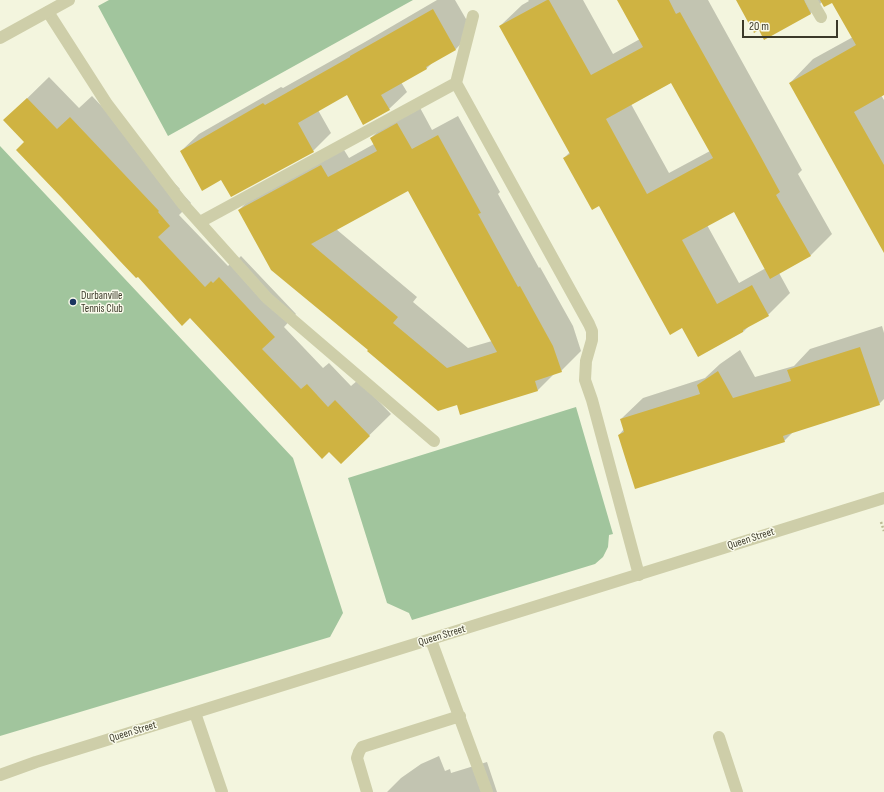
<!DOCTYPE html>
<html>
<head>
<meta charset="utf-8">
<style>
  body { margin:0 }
  #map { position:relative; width:884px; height:792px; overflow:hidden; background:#f3f5de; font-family:"Sofia Sans Condensed",sans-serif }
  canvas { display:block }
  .scale { position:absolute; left:742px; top:20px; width:96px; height:18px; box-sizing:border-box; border:2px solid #3b3929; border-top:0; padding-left:5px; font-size:12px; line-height:14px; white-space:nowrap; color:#3b3929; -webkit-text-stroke:3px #fafbec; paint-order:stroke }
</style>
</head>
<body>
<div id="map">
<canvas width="884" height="792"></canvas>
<div class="scale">20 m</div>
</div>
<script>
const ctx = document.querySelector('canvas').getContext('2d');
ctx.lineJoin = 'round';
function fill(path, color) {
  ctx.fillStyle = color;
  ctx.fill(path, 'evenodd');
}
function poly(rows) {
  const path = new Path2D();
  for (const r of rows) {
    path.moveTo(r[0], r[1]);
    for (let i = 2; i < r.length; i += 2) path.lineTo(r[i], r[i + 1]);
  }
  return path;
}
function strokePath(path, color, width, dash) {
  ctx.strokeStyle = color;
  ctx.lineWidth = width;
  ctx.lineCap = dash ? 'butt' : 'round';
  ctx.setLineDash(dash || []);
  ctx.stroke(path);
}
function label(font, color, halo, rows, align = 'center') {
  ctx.font = font + ' "Sofia Sans Condensed",sans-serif';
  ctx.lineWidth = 3;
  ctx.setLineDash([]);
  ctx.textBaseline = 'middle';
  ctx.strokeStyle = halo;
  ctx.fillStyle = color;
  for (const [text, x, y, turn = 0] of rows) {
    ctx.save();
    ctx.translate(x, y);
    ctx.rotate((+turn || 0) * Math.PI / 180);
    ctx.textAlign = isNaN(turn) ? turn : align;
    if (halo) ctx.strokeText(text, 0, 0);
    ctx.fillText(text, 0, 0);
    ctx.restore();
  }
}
const green = poly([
  [109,0,413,0,168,136,98,6],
  [0,146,293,458,343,613,330,637,0,736],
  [576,407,613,534,609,535,608,547,603,557,595,564,412,620,409,613,387,603,348,478]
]);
const shadow = poly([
  [437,0,455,0,473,31,456,49,434,61,427,68,401,82,407,92,389,109,348,94,318,110,331,133,313,151,222,179,181,151,199,134,281,87,283,88,365,42],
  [528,0,583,0,613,54,640,39,618,0,708,0,802,170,798,174,832,234,811,255,779,273,790,293,768,315,749,326,743,332,682,326,600,205,564,158,570,152,500,26,522,5,529,1],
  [672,82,710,151,669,173,631,104],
  [734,211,766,268,739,283,707,225],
  [737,0,884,0,884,94,881,95,884,100,884,251,790,83,813,59,853,37,833,1,822,2,810,14,759,28],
  [49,77,79,108,92,96,180,189,179,190,191,203,179,215,228,266,234,260,235,262,241,256,296,314,284,327,323,368,329,363,351,386,358,380,391,414,341,463,5,120],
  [418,104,432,130,458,116,500,192,498,194,539,268,540,267,573,326,581,351,561,371,554,374,538,390,457,404,239,210,259,190,341,145,349,158,374,144,371,138,391,118],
  [408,189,492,341,468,348,413,302,417,297,336,229],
  [882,326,884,333,884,399,879,404,793,432,784,441,619,435,624,429,621,419,643,398,705,378,720,364,740,350,755,377,794,366,810,349],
  [439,756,445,771,450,769,451,773,487,762,497,792,387,792,401,778,421,764]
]);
const building = poly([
  [547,0,549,0,591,75,643,47,617,0,669,0,676,14,680,12,755,146,780,192,776,195,811,256,770,279,734,212,682,240,717,304,752,285,769,316,743,330,743,332,698,357,682,328,670,335,599,206,592,210,563,158,570,154,499,26],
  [671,83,713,158,647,194,606,119],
  [736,0,804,0,811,14,764,40,759,30,754,33],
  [820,0,884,0,884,95,854,112,884,165,884,253,789,83,856,45,832,3,824,7],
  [433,9,456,50,426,67,427,69,381,95,390,110,363,125,347,95,298,123,314,152,231,197,221,180,202,191,180,151,263,103,265,105,350,57,350,56],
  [27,98,57,129,70,117,159,211,158,212,170,226,158,237,205,287,211,281,213,283,219,277,275,337,262,349,301,389,307,384,328,407,335,400,370,436,341,464,329,452,322,459,190,318,182,326,138,277,136,278,118,259,62,198,16,150,24,142,3,120],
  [397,123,412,149,438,135,481,213,478,214,518,287,520,286,553,346,562,372,535,381,538,391,460,415,457,405,438,411,367,351,368,350,271,270,238,210,321,165,328,177,377,151,370,138],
  [408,191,497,352,447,368,393,323,398,317,311,244],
  [860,347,880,405,783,436,785,442,635,489,618,435,624,432,620,419,700,394,697,385,718,371,733,398,791,381,787,370]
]);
const path = poly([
  [881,522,884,531]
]);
const lane = poly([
  [811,0,821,17],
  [48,12,107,104,183,204,267,298,434,441],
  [473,16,456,83,589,324,592,331,592,340,586,361,585,380,592,400,639,575],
  [200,222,456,83],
  [431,640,487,792],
  [719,737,737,792],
  [367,792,357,758,359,752,362,747,460,716]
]);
const street = poly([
  [0,38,69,0],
  [195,713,222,792],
  [0,775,36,762,884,498]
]);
const markers = [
  [73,302,4,"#1b3560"]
];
const poiNames = [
  ["Durbanville",81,296],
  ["Tennis Club",81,309]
];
const streetNames = [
  ["Queen Street",751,539,-18],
  ["Queen Street",442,636,-17],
  ["Queen Street",133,732,-17]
];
fill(green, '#a1c59d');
fill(shadow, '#0003');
fill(building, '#cfb342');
strokePath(path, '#baba93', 2.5, [2, 2]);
strokePath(lane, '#cecea9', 12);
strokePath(street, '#cecea9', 12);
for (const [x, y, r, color] of markers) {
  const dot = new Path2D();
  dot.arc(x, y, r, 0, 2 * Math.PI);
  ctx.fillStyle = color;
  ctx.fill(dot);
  strokePath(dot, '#fafbec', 1.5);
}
label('11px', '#3b3929', '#fafbec', poiNames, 'left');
label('11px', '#3b3929', '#fafbec', streetNames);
</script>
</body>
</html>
